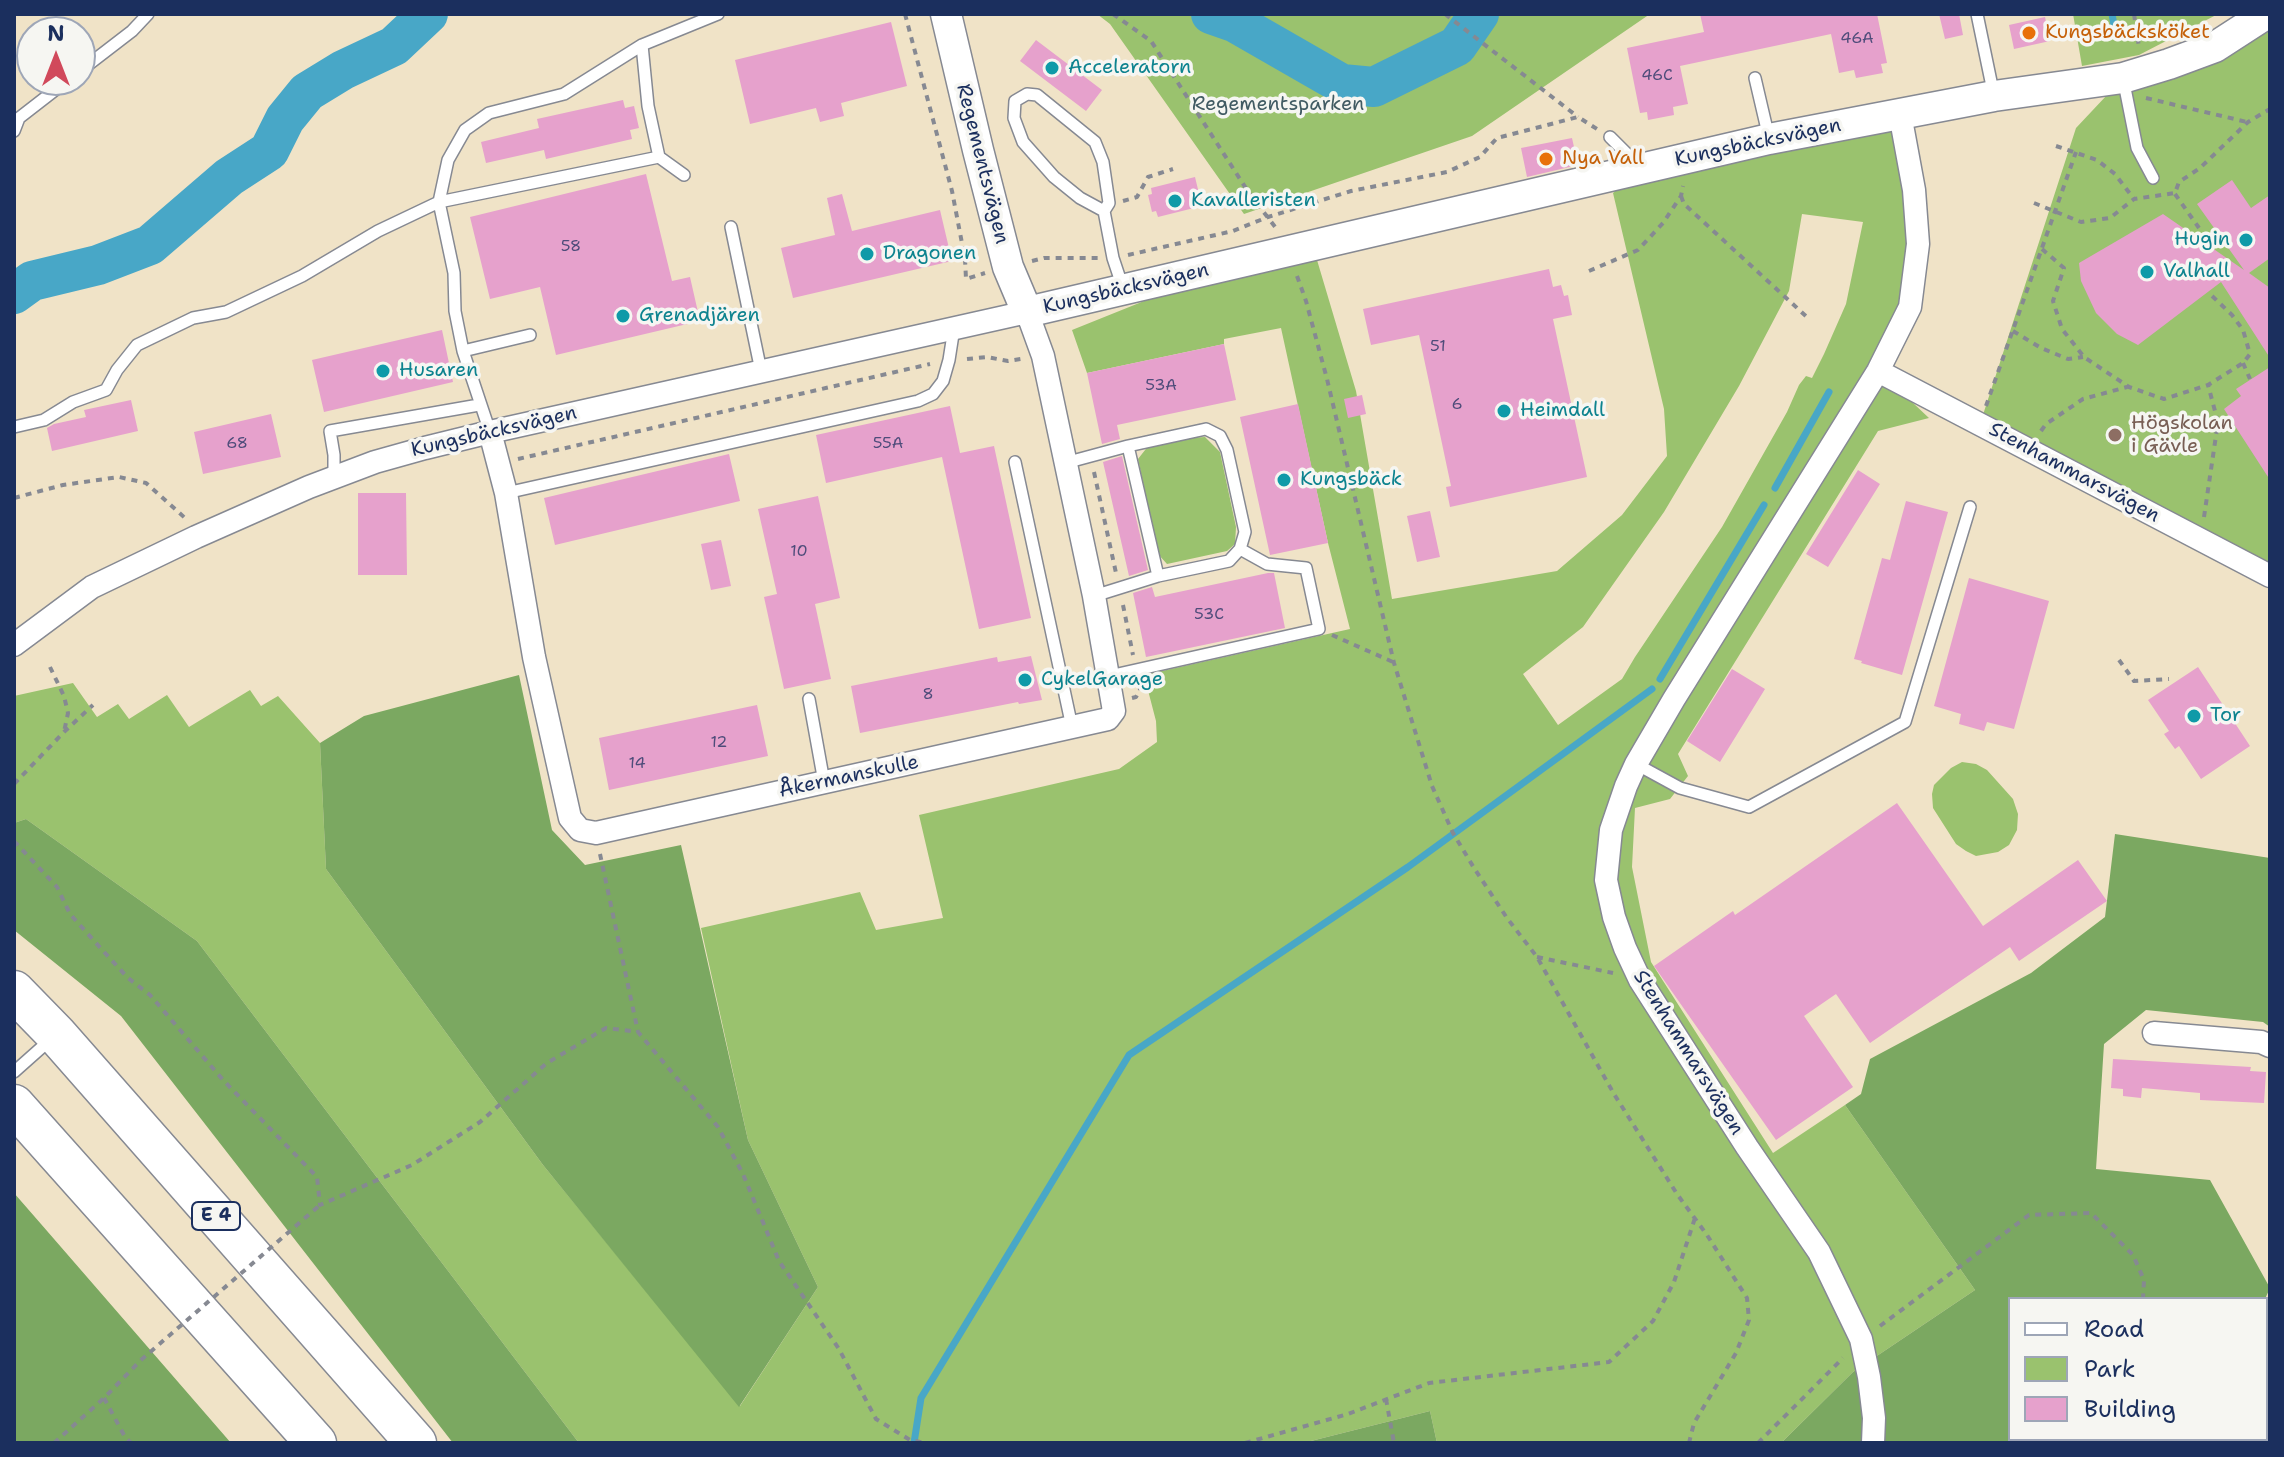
<!DOCTYPE html>
<html>
<head>
<meta charset="utf-8">
<style>
  body { margin:0 }
  #map { position:relative; width:2284px; height:1457px; overflow:hidden; background:#f0e3c7; font-family:"Shantell Sans",sans-serif }
  canvas { display:block }
  .frame { position:absolute; inset:0; border:16px solid #1b2f5e; pointer-events:none }
  .legend { position:absolute; left:2008px; top:1297px; width:260px; height:144px; box-sizing:border-box; background:#f6f6f2; border:2px solid #9ea6b7; margin:0; padding:10px 14px; list-style:none; font-size:24px; color:#1b2f5e }
  .legend li { display:flex; align-items:center; gap:16px; height:40px }
  .legend b { width:40px; border:2px solid #9ea6b7 }
  .north { position:absolute; left:16px; top:16px; width:80px; height:80px; box-sizing:border-box; background:#f6f6f2; border:2px solid #9ea6b7; border-radius:50%; rotate:0deg; font-size:22px; font-weight:700; line-height:32px; text-align:center; color:#1b2f5e }
  .north::after { content:''; display:block; margin:auto; width:28px; height:36px; background:#d1495b; clip-path:polygon(50% 0,100% 100%,50% 72%,0 100%) }
</style>
</head>
<body>
<div id="map">
<canvas width="2284" height="1457"></canvas>
<div class="frame"></div>
<ul class="legend">
<li><b style="height:10px;background:#fff"></b>Road</li>
<li><b style="height:22px;background:#9ac26e"></b>Park</li>
<li><b style="height:22px;background:#e6a1cc"></b>Building</li>
</ul>
<div class="north">N</div>
</div>
<script>
const ctx = document.querySelector('canvas').getContext('2d');
ctx.lineJoin = 'round';
function fill(path, color) {
  ctx.fillStyle = color;
  ctx.fill(path, 'evenodd');
}
function poly(rows) {
  const path = new Path2D();
  for (const r of rows) {
    path.moveTo(r[0], r[1]);
    for (let i = 2; i < r.length; i += 2) path.lineTo(r[i], r[i + 1]);
  }
  return path;
}
function strokePath(path, color, width, dash) {
  ctx.strokeStyle = color;
  ctx.lineWidth = width;
  ctx.lineCap = dash ? 'butt' : 'round';
  ctx.setLineDash(dash || []);
  ctx.stroke(path);
}
function label(font, color, halo, rows, align = 'center') {
  ctx.font = font + ' "Shantell Sans",sans-serif';
  ctx.lineWidth = 7;
  ctx.setLineDash([]);
  ctx.textBaseline = 'middle';
  ctx.strokeStyle = halo;
  ctx.fillStyle = color;
  for (const [text, x, y, turn = 0] of rows) {
    ctx.save();
    ctx.translate(x, y);
    ctx.rotate((+turn || 0) * Math.PI / 180);
    ctx.textAlign = isNaN(turn) ? turn : align;
    if (halo) ctx.strokeText(text, 0, 0);
    ctx.fillText(text, 0, 0);
    ctx.restore();
  }
}
const green = poly([
  [1097,14,1650,14,1472,136,1244,214,1110,24],
  [2073,14,2218,14,2139,55,2082,66],
  [2270,14,2270,576,1980,424,2076,128,2123,78],
  [1900,114,1918,244,1879,371,1929,418,1878,431,1678,754,1688,776,1670,799,1635,808,1632,867,1651,962,1773,1153,1845,1105,1975,1290,1853,1372,1781,1443,1437,1443,1430,1411,1303,1443,579,1443,197,941,26,819,14,823,14,696,73,683,97,717,118,704,129,719,167,695,189,727,250,690,261,706,278,696,320,743,326,869,543,1165,740,1406,818,1287,748,1140,701,928,860,892,876,930,943,918,919,815,1119,769,1157,742,1156,721,1144,675,1350,629,1328,543,1281,328,1224,339,1224,344,1087,373,1072,330,1174,289,1317,260,1356,391,1392,599,1557,571,1622,515,1667,456,1664,409,1613,193,1642,168],
  [1802,214,1863,222,1846,304,1824,354,1812,378,1806,376,1799,385,1787,412,1722,527,1635,657,1622,679,1558,725,1523,674,1583,627,1664,512,1739,386,1789,291],
  [1205,437,1220,452,1236,527,1235,544,1227,551,1167,564,1158,554,1138,459,1149,445,1188,438],
  [1962,762,1976,764,1987,770,2013,799,2018,814,2017,830,2009,845,1998,852,1976,856,1966,851,1956,844,1933,808,1932,794,1934,785,1951,768]
]);
const forest = poly([
  [519,675,552,830,585,865,681,845,748,1140,818,1287,739,1407,543,1165,326,869,320,743,364,716],
  [26,819,197,941,579,1443,453,1443,121,1016,14,930,14,823],
  [2115,834,2270,858,2270,1027,2263,1022,2146,1010,2104,1044,2096,1169,2210,1180,2270,1288,2265,1299,2010,1299,2010,1439,2077,1439,2077,1443,1781,1443,1853,1372,1975,1290,1845,1105,1861,1094,1870,1059,2031,973,2105,917],
  [14,1193,41,1224,231,1443,14,1443],
  [1430,1411,1437,1443,1303,1443]
]);
const stream = poly([
  [2112,14,2116,36],
  [1775,488,1829,392],
  [1660,679,1764,505],
  [914,1443,921,1398,1129,1055,1408,867,1652,689]
]);
const river = poly([
  [1211,14,1234,22,1342,84,1374,87,1457,46,1479,14],
  [14,294,32,281,98,265,150,245,229,177,269,151,285,119,307,92,343,70,394,46,428,14]
]);
const building = poly([
  [1700,14,1877,14,1887,63,1881,64,1883,73,1856,78,1854,70,1839,73,1831,34,1680,66,1688,104,1673,107,1674,115,1648,120,1647,112,1640,113,1627,48,1704,32],
  [1939,14,1959,14,1963,35,1945,39],
  [2045,17,2050,41,2014,49,2009,25],
  [891,22,907,86,841,103,844,116,820,122,816,108,750,124,735,60],
  [1036,40,1102,90,1086,111,1020,61],
  [623,100,625,108,634,106,639,128,630,130,632,139,546,159,544,150,486,163,481,142,539,128,537,119],
  [1572,138,1578,165,1527,177,1521,148],
  [646,174,672,281,690,277,700,321,556,355,540,287,490,299,470,217],
  [1195,177,1202,206,1158,217,1156,211,1152,212,1148,195,1152,194,1151,188],
  [2232,180,2251,208,2270,195,2270,258,2249,273,2270,288,2270,358,2221,282,2138,345,2117,334,2096,313,2081,281,2079,263,2163,214,2244,270,2197,204],
  [842,194,852,231,940,210,952,261,793,298,781,248,835,235,827,198],
  [1549,269,1553,287,1561,285,1564,296,1568,295,1572,315,1553,319,1587,477,1450,507,1446,487,1451,486,1419,335,1371,345,1363,309],
  [442,330,453,382,324,412,312,360],
  [1224,344,1236,400,1117,425,1120,439,1102,444,1087,373],
  [2270,367,2270,480,2224,409,2241,396,2236,389],
  [1362,395,1366,414,1348,418,1344,399],
  [131,400,138,431,52,451,47,428,54,424,86,417,84,410],
  [1298,404,1328,543,1270,555,1240,417],
  [950,406,960,453,994,446,1031,618,979,629,942,457,826,483,816,435],
  [271,414,281,457,203,474,194,432],
  [729,454,740,501,555,545,544,498],
  [1122,456,1148,570,1129,576,1103,462],
  [1858,470,1880,484,1828,567,1806,554],
  [358,493,406,493,407,575,358,575],
  [818,496,840,598,815,604,831,679,784,689,764,597,777,594,758,509],
  [1906,501,1948,512,1902,675,1861,663,1862,661,1854,659,1882,558,1890,560],
  [1430,511,1440,557,1417,562,1407,516],
  [721,540,731,586,711,590,701,544],
  [1268,573,1274,573,1285,628,1146,657,1133,593,1152,587,1155,597],
  [1969,578,2049,601,2014,729,1987,722,1984,731,1959,724,1961,714,1934,706],
  [1031,656,1042,700,1019,704,1018,702,860,733,851,686,997,657,998,662],
  [2198,667,2250,746,2201,779,2179,746,2175,749,2164,734,2169,731,2148,700],
  [1732,669,1765,689,1720,762,1687,741],
  [757,705,768,756,609,790,599,738],
  [1897,803,1983,926,2078,860,2107,901,2019,961,2010,947,1870,1043,1836,994,1804,1016,1853,1087,1776,1140,1654,966,1733,911,1735,915],
  [2113,1059,2251,1067,2250,1071,2266,1072,2264,1103,2200,1100,2200,1093,2142,1088,2141,1098,2123,1096,2123,1089,2111,1088]
]);
const path = poly([
  [905,14,952,191,965,259,966,279,985,273],
  [1113,14,1151,41,1249,193,1276,228],
  [1445,14,1578,117],
  [2134,14,2139,47],
  [2146,98,2247,122],
  [2056,146,2097,160,2115,174,2134,199],
  [2175,194,2199,228],
  [1681,196,1684,204,1808,318],
  [1123,201,1137,197,1148,177,1173,169],
  [2034,203,2081,222,2110,218,2134,199,2175,193,2179,182,2200,168,2248,122,2270,109],
  [2042,249,2064,268,2053,301,2062,329,2084,357,2129,387,2164,399,2208,385,2243,363,2250,354,2243,330,2232,315,2209,293],
  [1128,255,1233,231,1268,217,1351,191,1447,172,1480,157,1497,138,1578,117,1597,129],
  [1032,261,1044,258,1099,258],
  [1589,271,1638,250,1663,223,1681,196,1683,186],
  [1297,276,1306,301,1327,379,1394,663,1432,786,1453,833,1474,868,1507,918,1537,957,1614,1094,1677,1194,1707,1235,1747,1298,1749,1320,1736,1353,1694,1423,1689,1443],
  [2013,331,2041,348,2068,359,2083,357],
  [967,359,987,357,1008,361,1021,359],
  [2243,363,2250,379],
  [1986,406,2076,152],
  [2041,431,2046,424,2083,399,2127,387],
  [518,459,930,364],
  [1094,472,1116,573],
  [14,498,63,485,119,477,146,483,185,518],
  [2204,517,2218,422,2208,385],
  [1123,605,1133,655],
  [1332,635,1393,662],
  [2119,660,2134,681,2169,679],
  [50,667,64,696,68,713,64,732],
  [1132,698,1136,697,1140,690,1139,683],
  [14,784,64,732,93,705],
  [14,841,57,887,70,914,105,953,128,978,150,995,223,1080,317,1177,320,1205,412,1165,480,1122,547,1063,606,1028,638,1032,718,1127,743,1174,779,1261,839,1349,876,1419,910,1440,926,1443],
  [600,854,638,1032],
  [1537,957,1613,973],
  [1880,1326,2029,1215,2091,1213,2133,1255,2144,1280,2143,1299],
  [104,1398,125,1437,131,1443],
  [1386,1399,1394,1443],
  [54,1443,104,1398,141,1360],
  [1245,1443,1348,1414,1429,1383,1609,1362,1653,1321,1674,1282,1695,1218],
  [1758,1443,1843,1358]
]);
const lane = poly([
  [1977,14,1994,96],
  [642,45,648,106,659,157,684,175],
  [80,71,132,31,148,14],
  [1755,78,1769,138],
  [2123,78,2137,148,2153,178],
  [14,131,19,118,68,80],
  [1610,137,1638,165],
  [1104,211,1080,198,1054,177,1023,142,1014,118,1015,101,1027,94,1037,95,1095,142,1103,162,1109,203,1104,211,1113,258,1123,288],
  [731,227,761,371],
  [463,351,530,335],
  [14,427,44,420,73,402,106,390,117,370,137,345,193,318,226,312,302,276,378,231,439,202,659,157],
  [490,432,463,351,455,311,454,273,439,202,448,160,465,130,489,113,564,94,642,45,718,14],
  [1128,446,1206,429,1220,436,1227,450,1245,532,1240,549,1229,561,1158,576],
  [1015,462,1072,727],
  [1065,463,1128,446,1158,576,1094,596],
  [334,477,334,455,330,431,479,405],
  [506,493,918,401,933,394,943,381,949,360,954,328],
  [1109,676,1319,629,1306,568,1267,564,1240,549],
  [809,699,824,782],
  [1636,764,1680,788,1749,807,1905,722,1970,507],
  [14,1072,50,1040]
]);
const street = poly([
  [1878,371,2270,576],
  [14,645,92,587,196,537,309,487,375,462,425,448,490,432,571,414,1027,312,1043,356,1094,596,1114,711,1108,719,596,833,580,830,570,818,534,657,506,493,490,432],
  [2154,1033,2261,1042,2270,1046],
  [2245,1439,2252,1443],
  [1873,1443,1874,1418,1869,1377,1861,1339,1819,1252,1747,1147,1640,980,1625,948,1614,917,1606,880,1611,830,1626,786,1636,764,1674,699,1878,371,1910,307,1918,244,1914,190,1900,114]
]);
const secondary = poly([
  [946,14,978,150,1008,267,1027,312,1769,139,1994,96,2123,78,2169,64,2215,47,2266,14]
]);
const highway = poly([
  [14,991,56,1034,416,1443],
  [14,1105,316,1443]
]);
const pathBridge = poly([
  [141,1360,320,1205]
]);
const markers = [
  [2029,33,8,"#e8710a"],
  [1052,68,8,"#0f9aa8"],
  [1546,159,8,"#e8710a"],
  [1175,201,8,"#0f9aa8"],
  [2246,240,8,"#0f9aa8"],
  [867,254,8,"#0f9aa8"],
  [2147,272,8,"#0f9aa8"],
  [623,316,8,"#0f9aa8"],
  [383,371,8,"#0f9aa8"],
  [1504,411,8,"#0f9aa8"],
  [2115,435,8,"#8d6e63"],
  [1284,480,8,"#0f9aa8"],
  [1025,680,8,"#0f9aa8"],
  [2194,716,8,"#0f9aa8"]
];
const numberNames = [
  ["46A",1857,39],
  ["46C",1657,76],
  ["58",571,247],
  ["51",1438,347],
  ["53A",1161,386],
  ["6",1457,405],
  ["68",237,444],
  ["55A",888,444],
  ["10",799,552],
  ["53C",1209,615],
  ["8",928,695],
  ["12",719,743],
  ["14",637,764]
];
const shields = [
  [216,1216,48]
];
const shieldNames = [
  ["E 4",216,1216]
];
const foodNames = [
  ["Kungsbäcksköket",2045,33],
  ["Nya Vall",1562,159]
];
const cultureNames = [
  ["Acceleratorn",1068,68],
  ["Kavalleristen",1191,201],
  ["Hugin",2230,240,"right"],
  ["Dragonen",883,254],
  ["Valhall",2163,272],
  ["Grenadjären",639,316],
  ["Husaren",399,371],
  ["Heimdall",1520,411],
  ["Kungsbäck",1300,480],
  ["CykelGarage",1041,680],
  ["Tor",2210,716]
];
const parkNames = [
  ["Regementsparken",1278,105]
];
const streetNames = [
  ["Kungsbäcksvägen",1758,143,-12],
  ["Regementsvägen",982,164,76],
  ["Kungsbäcksvägen",1126,289,-13],
  ["Kungsbäcksvägen",494,432,-13],
  ["Stenhammarsvägen",2074,473,28],
  ["Åkermanskulle",849,777,-12],
  ["Stenhammarsvägen",1688,1053,58]
];
const educationNames = [
  ["Högskolan",2131,424],
  ["i Gävle",2131,447]
];
fill(green, '#9ac26e');
fill(forest, '#7ba861');
strokePath(stream, '#48a7c7', 7);
strokePath(river, '#48a7c7', 40);
fill(building, '#e6a1cc');
strokePath(lane, '#868992', 14);
strokePath(street, '#868992', 25);
strokePath(secondary, '#868992', 33);
strokePath(highway, '#868992', 43);
strokePath(path, '#868992', 4, [6, 6]);
strokePath(lane, '#fff', 11);
strokePath(street, '#fff', 22);
strokePath(secondary, '#fff', 30);
strokePath(highway, '#fff', 40);
strokePath(pathBridge, '#868992', 4, [6, 6]);
for (const [x, y, r, color] of markers) {
  const dot = new Path2D();
  dot.arc(x, y, r, 0, 2 * Math.PI);
  ctx.fillStyle = color;
  ctx.fill(dot);
  strokePath(dot, '#f6f6f2', 3);
}
label('16px', '#4e4c7a', null, numberNames);
for (const [x, y, w] of shields) {
  const box = new Path2D();
  box.roundRect(x - w / 2, y - 14, w, 28, 6);
  ctx.fillStyle = '#f6f6f2';
  ctx.fill(box);
  strokePath(box, '#1b2f5e', 2);
}
label('bold 18px', '#1b2f5e', null, shieldNames);
label('20px', '#c56008', '#f6f6f2', foodNames, 'left');
label('20px', '#0d838f', '#f6f6f2', cultureNames, 'left');
label('20px', '#415b63', '#f6f6f2', parkNames);
label('20px', '#1b2f5e', '#f6f6f2', streetNames);
label('20px', '#785e54', '#f6f6f2', educationNames, 'left');
</script>
</body>
</html>
